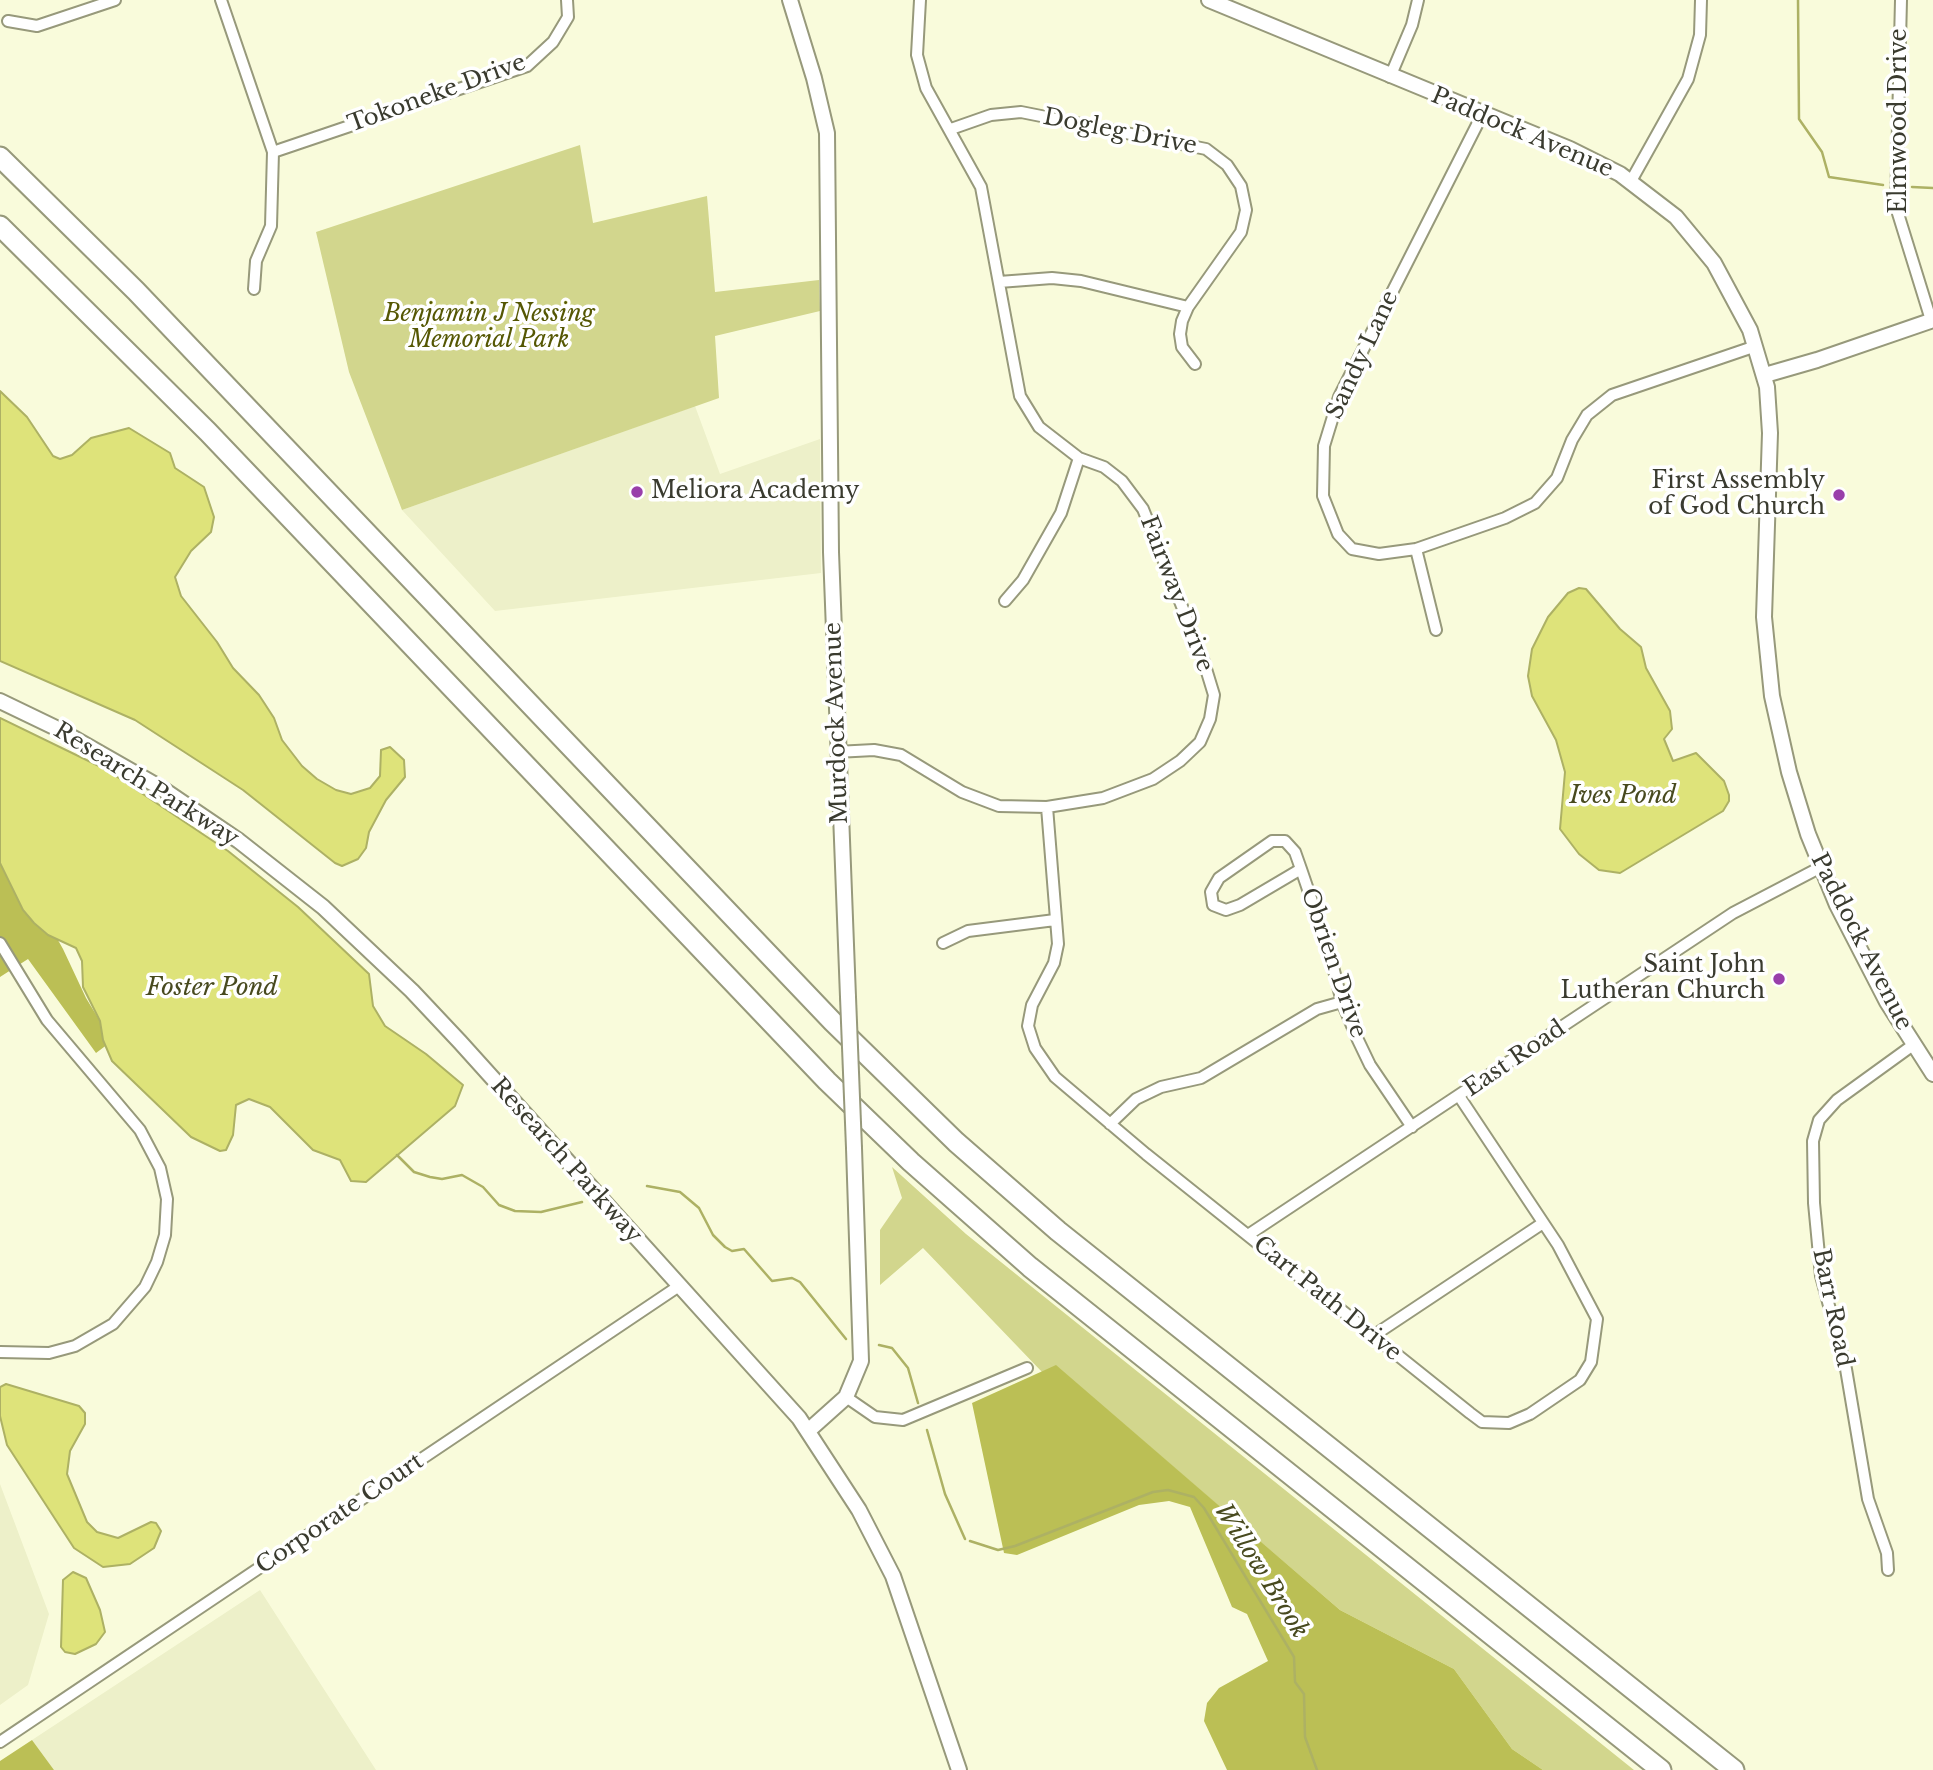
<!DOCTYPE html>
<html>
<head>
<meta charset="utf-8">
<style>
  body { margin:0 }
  canvas { display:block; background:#f9fbdb }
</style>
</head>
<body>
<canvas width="1933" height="1770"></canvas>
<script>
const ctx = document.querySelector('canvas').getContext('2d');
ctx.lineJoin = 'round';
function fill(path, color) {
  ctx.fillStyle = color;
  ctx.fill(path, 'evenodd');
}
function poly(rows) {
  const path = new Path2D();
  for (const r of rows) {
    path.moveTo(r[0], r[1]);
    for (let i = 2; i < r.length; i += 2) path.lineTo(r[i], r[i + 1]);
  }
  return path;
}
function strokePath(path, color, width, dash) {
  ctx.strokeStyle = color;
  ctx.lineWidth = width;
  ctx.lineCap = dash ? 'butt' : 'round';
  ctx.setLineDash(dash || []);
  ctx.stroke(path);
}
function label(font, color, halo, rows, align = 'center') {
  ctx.font = font + ' "Libre Baskerville",serif';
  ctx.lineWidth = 7;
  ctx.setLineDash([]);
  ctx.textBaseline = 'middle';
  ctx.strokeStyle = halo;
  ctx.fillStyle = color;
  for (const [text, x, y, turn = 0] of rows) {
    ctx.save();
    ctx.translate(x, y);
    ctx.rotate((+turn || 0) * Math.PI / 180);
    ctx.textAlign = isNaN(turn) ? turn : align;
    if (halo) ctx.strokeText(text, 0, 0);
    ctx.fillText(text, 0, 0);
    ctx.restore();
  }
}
const built = poly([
  [695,406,720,474,820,439,821,573,495,611,402,510],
  [0,1484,49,1614,28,1685,0,1705],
  [260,1590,376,1770,54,1770,32,1740]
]);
const green = poly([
  [580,145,593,223,707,196,715,292,819,280,820,311,715,336,719,398,402,510,349,372,316,232],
  [892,1167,966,1234,1634,1770,1543,1770,1512,1749,1454,1669,1340,1610,1056,1366,1042,1372,923,1248,880,1285,880,1230,902,1198]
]);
const forest = poly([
  [0,838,63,949,86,998,112,1041,96,1053,28,959,0,977],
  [1056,1365,1340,1610,1454,1669,1512,1749,1543,1770,1227,1770,1204,1721,1207,1703,1219,1688,1268,1661,1247,1614,1232,1607,1190,1507,1169,1501,1139,1505,1017,1555,1004,1553,972,1403],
  [32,1740,54,1770,0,1770,0,1761]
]);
const water = poly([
  [0,391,27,417,53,456,60,459,72,455,91,438,129,428,170,453,175,468,204,487,214,517,211,532,191,551,175,577,181,596,217,642,233,668,259,695,274,718,282,740,302,766,317,779,336,790,351,794,370,788,380,776,381,750,390,747,404,760,405,777,386,800,369,832,366,848,358,859,342,866,335,863,243,790,135,720,0,661,0,391],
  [1579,588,1586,589,1620,629,1641,647,1646,668,1670,711,1672,729,1664,739,1673,761,1696,753,1724,781,1729,795,1729,801,1723,811,1620,873,1599,870,1579,854,1560,829,1565,772,1556,740,1532,696,1528,676,1532,649,1548,617,1568,593,1579,588],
  [0,718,107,770,228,851,298,907,369,974,373,1006,385,1026,426,1054,463,1085,455,1106,366,1182,351,1181,340,1160,313,1150,270,1107,249,1099,236,1105,233,1135,226,1150,220,1151,191,1137,112,1061,103,1040,100,1021,83,987,82,961,76,948,48,935,34,923,23,910,0,863,0,718],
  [6,1384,79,1406,85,1413,85,1424,70,1451,67,1474,87,1522,97,1532,118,1538,151,1522,156,1523,161,1531,154,1548,130,1564,103,1567,74,1548,7,1445,0,1416,0,1387,6,1384],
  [73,1572,86,1578,100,1610,105,1632,96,1644,75,1654,65,1652,61,1647,63,1580,73,1572]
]);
const stream = poly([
  [1798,0,1799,119,1822,152,1829,177,1883,185],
  [1912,187,1933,188],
  [397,1155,414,1172,430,1177,442,1179,462,1175,483,1187,499,1205,515,1211,541,1212,582,1202],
  [647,1186,680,1192,699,1208,713,1235,725,1247,732,1251,744,1249,772,1281,792,1278,800,1282,846,1339],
  [879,1345,892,1348,908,1368,918,1403],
  [927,1430,945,1494,965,1539],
  [970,1541,998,1550,1015,1546,1153,1492,1168,1490,1194,1497,1204,1508,1294,1657,1295,1682,1304,1694,1305,1737,1317,1770]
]);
const street = poly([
  [221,0,273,152,271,226,256,261,254,289],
  [1901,0,1896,207,1931,320],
  [8,21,37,26,115,0],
  [1390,77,1412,25,1418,0],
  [1483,113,1339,397,1324,446,1323,496,1338,534,1352,549,1379,554,1416,549,1505,518,1535,503,1557,478,1572,440,1587,415,1612,395,1756,346],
  [951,129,991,115,1021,112,1206,149,1227,165,1241,186,1246,210,1241,232,1188,307,1182,321,1180,334,1182,347,1195,364],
  [273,152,527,66,553,42,568,17,567,0],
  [1631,181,1688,79,1700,35,1701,0],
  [999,282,1052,278,1081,281,1188,307],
  [1416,549,1436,630],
  [1005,601,1023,580,1061,513,1079,458],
  [836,752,874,750,901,755,962,792,999,806,1047,807,1103,798,1153,779,1180,761,1200,742,1210,719,1214,695,1203,659,1143,509,1122,481,1104,467,1079,458,1039,427,1020,396,981,187,926,88,917,55,920,0],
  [1047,807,1058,944,1054,963,1032,1005,1028,1026,1035,1048,1055,1077,1146,1154,1470,1413,1482,1422,1509,1423,1530,1414,1580,1380,1591,1362,1597,1319,1558,1245,1459,1096],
  [1301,869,1240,905,1226,910,1213,905,1211,892,1219,878,1272,841,1285,841,1295,852,1301,869,1329,951,1342,1002,1358,1040,1370,1065,1412,1127],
  [0,943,47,1020,140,1130,160,1168,167,1199,165,1235,157,1262,145,1287,113,1324,75,1346,49,1353,0,1352],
  [943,943,968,931,1055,920],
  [1110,1124,1136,1099,1161,1087,1201,1078,1317,1009,1342,1002],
  [1248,1235,1733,913,1821,867],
  [1373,1336,1543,1223],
  [846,1397,875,1417,903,1420,1027,1368],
  [1888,1570,1887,1553,1868,1499,1846,1369,1821,1276,1814,1203,1813,1141,1819,1120,1837,1100,1913,1045],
  [0,1742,679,1286]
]);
const secondary = poly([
  [790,0,814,78,827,133,831,552,848,997],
  [1209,0,1570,149,1620,174,1676,217,1714,263,1750,330,1767,387,1770,433,1764,617,1772,696,1789,772,1808,834,1837,905,1887,1002,1933,1074],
  [1765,375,1817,360,1933,320],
  [0,701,56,728,161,788,239,841,323,907,412,991,460,1042,799,1418,859,1510,893,1576,959,1770],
  [808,1431,846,1397,861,1361,854,1148]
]);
const highway = poly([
  [0,157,136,291,833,1022,956,1142,1058,1231,1734,1770],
  [0,226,208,432,827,1081,911,1162,1030,1267,1661,1770]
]);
const secondaryBridge = poly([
  [848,997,854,1148]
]);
const markers = [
  [637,492,7,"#993faa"],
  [1839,495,7,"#993faa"],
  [1779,979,7,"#993faa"]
];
const streetNames = [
  ["Tokoneke Drive",437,94,-20],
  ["Elmwood Drive",1900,121,-90],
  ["Dogleg Drive",1120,132,11],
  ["Paddock Avenue",1522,133,23],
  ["Sandy Lane",1363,355,-65],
  ["Fairway Drive",1176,594,69],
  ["Murdock Avenue",837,723,-92],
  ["Research Parkway",146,785,32],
  ["Paddock Avenue",1861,942,63],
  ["Obrien Drive",1333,963,71],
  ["East Road",1515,1059,-34],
  ["Research Parkway",566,1161,48],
  ["Cart Path Drive",1327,1299,39],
  ["Barr Road",1832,1308,78],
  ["Corporate Court",340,1514,-34]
];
const parkNames = [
  ["Benjamin J Nessing",489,315],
  ["Memorial Park",489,341]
];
const poiNames = [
  ["First Assembly",1825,482],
  ["of God Church",1825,508],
  ["Meliora Academy",651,492,"left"],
  ["Saint John",1765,966],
  ["Lutheran Church",1765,992]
];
const waterNames = [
  ["Ives Pond",1623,796],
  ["Foster Pond",212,988],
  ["Willow Brook",1261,1571,58]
];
fill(built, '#edf0c9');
fill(green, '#d2d68d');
fill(forest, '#bbbf55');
fill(water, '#dee37a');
strokePath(water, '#adb164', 2);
strokePath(stream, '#adb164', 2.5);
strokePath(street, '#97997b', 14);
strokePath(secondary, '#97997b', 18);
strokePath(highway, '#97997b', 23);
strokePath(street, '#fff', 10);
strokePath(secondary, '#fff', 14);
strokePath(highway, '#fff', 19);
strokePath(secondaryBridge, '#97997b', 18, []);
strokePath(secondaryBridge, '#fff', 14);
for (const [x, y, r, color] of markers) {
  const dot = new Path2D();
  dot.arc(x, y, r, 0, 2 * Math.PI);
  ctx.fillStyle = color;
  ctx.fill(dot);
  strokePath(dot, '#fff', 2.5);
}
label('23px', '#3a3b2f', '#fff', streetNames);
label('italic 23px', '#555703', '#fff', parkNames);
label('23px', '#3a3b2f', '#fff', poiNames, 'right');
label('italic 24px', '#484a1f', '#fff', waterNames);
</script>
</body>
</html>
